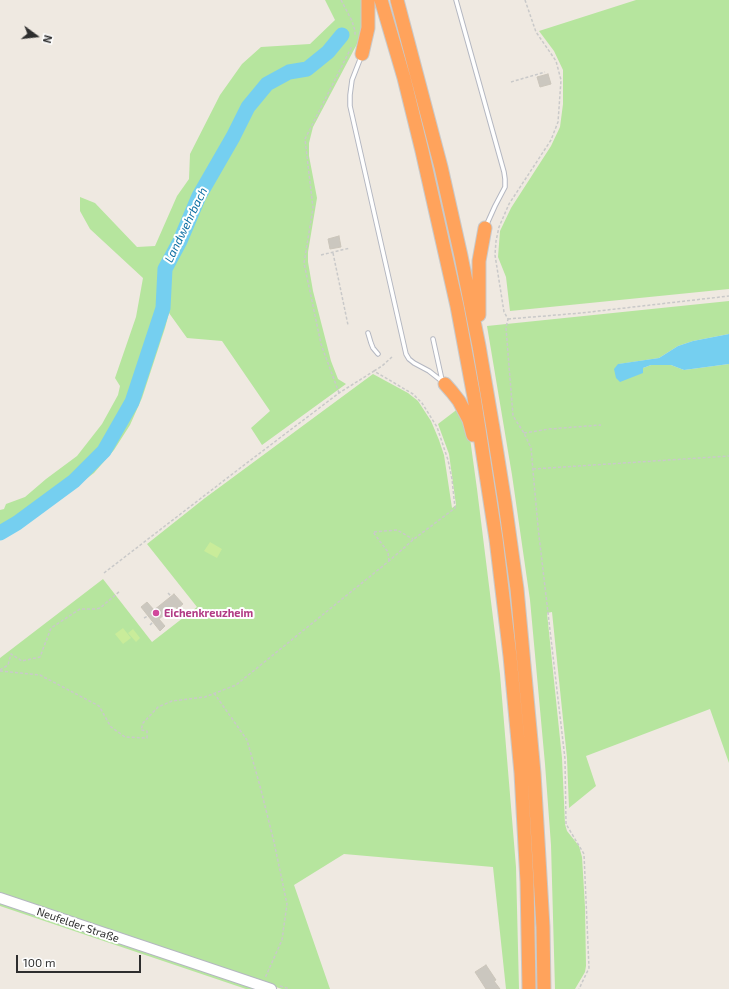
<!DOCTYPE html>
<html>
<head>
<meta charset="utf-8">
<style>
  body { margin:0 }
  #map { position:relative; width:729px; height:989px; overflow:hidden; background:#efe9e1; font-family:"Exo 2",sans-serif }
  canvas { display:block }
  .north { position:absolute; left:16px; top:16px; width:40px; height:40px; -webkit-text-stroke:3px #fff; paint-order:stroke; rotate:105deg; font-size:11px; font-weight:700; line-height:16px; text-align:center; color:#2e2e2e }
  .north::after { content:''; display:block; margin:auto; width:14px; height:18px; background:#2e2e2e; clip-path:polygon(50% 0,100% 100%,50% 72%,0 100%) }
  .scale { position:absolute; left:16px; top:955px; width:125px; height:18px; box-sizing:border-box; border:2px solid #2e2e2e; border-top:0; padding-left:5px; font-size:12px; line-height:14px; white-space:nowrap; color:#2e2e2e; -webkit-text-stroke:3px #fff; paint-order:stroke }
</style>
</head>
<body>
<div id="map">
<canvas width="729" height="989"></canvas>
<div class="north">N</div>
<div class="scale">100 m</div>
</div>
<script>
const ctx = document.querySelector('canvas').getContext('2d');
ctx.lineJoin = 'round';
function fill(path, color) {
  ctx.fillStyle = color;
  ctx.fill(path, 'evenodd');
}
function poly(rows) {
  const path = new Path2D();
  for (const r of rows) {
    path.moveTo(r[0], r[1]);
    for (let i = 2; i < r.length; i += 2) path.lineTo(r[i], r[i + 1]);
  }
  return path;
}
function strokePath(path, color, width, dash) {
  ctx.strokeStyle = color;
  ctx.lineWidth = width;
  ctx.lineCap = dash ? 'butt' : 'round';
  ctx.setLineDash(dash || []);
  ctx.stroke(path);
}
function label(font, color, halo, rows, align = 'center') {
  ctx.font = font + ' "Exo 2",sans-serif';
  ctx.lineWidth = 4;
  ctx.setLineDash([]);
  ctx.textBaseline = 'middle';
  ctx.strokeStyle = halo;
  ctx.fillStyle = color;
  for (const [text, x, y, turn = 0] of rows) {
    ctx.save();
    ctx.translate(x, y);
    ctx.rotate((+turn || 0) * Math.PI / 180);
    ctx.textAlign = isNaN(turn) ? turn : align;
    if (halo) ctx.strokeText(text, 0, 0);
    ctx.fillText(text, 0, 0);
    ctx.restore();
  }
}
const green = poly([
  [325,0,364,0,364,23,357,44,313,127,309,143,309,156,317,198,308,252,308,262,313,291,331,361,338,379,346,384,262,445,251,428,270,411,222,341,187,338,169,313,165,328,142,398,130,425,114,450,94,473,69,492,0,539,0,510,4,509,6,504,25,497,46,479,77,456,102,424,118,395,120,386,115,378,136,317,143,278,90,229,80,211,80,197,95,203,137,247,155,246,177,196,189,179,190,154,220,95,242,64,261,47,310,44,335,20],
  [636,0,729,0,729,289,510,311,506,277,498,257,500,231,511,208,551,146,560,127,563,104,563,70,554,51,539,31],
  [729,301,729,334,693,341,678,346,659,358,619,364,643,368,651,365,671,365,684,370,729,364,729,763,710,709,586,756,596,786,569,808,567,758,552,612,547,613,562,758,565,824,567,831,579,846,582,857,585,907,586,966,585,972,575,989,555,989,551,845,545,764,530,600,512,475,487,326],
  [373,374,408,393,418,401,431,421,439,440,444,455,452,508,456,505,449,454,438,424,459,408,469,431,477,489,500,674,516,867,519,989,506,989,493,867,344,854,294,885,330,989,282,989,0,896,0,658,103,579,152,642,197,607,147,544,205,498],
  [0,902,261,989,246,989,0,906]
]);
const pitch = poly([
  [210,542,222,549,217,558,204,551],
  [123,628,131,638,123,644,115,634],
  [133,629,140,638,136,642,128,633]
]);
const water = poly([
  [729,334,729,364,684,370,671,365,651,365,643,368,643,373,620,382,616,378,614,369,618,364,659,358,678,346,693,341]
]);
const river = poly([
  [0,533,17,523,74,481,104,451,132,402,163,308,165,269,180,241,199,196,233,137,248,107,267,84,289,72,307,69,328,52,342,35]
]);
const building = poly([
  [548,74,551,84,540,87,537,77,548,74],
  [339,236,341,247,330,249,328,239,339,236],
  [174,594,183,604,177,609,175,606,159,619,165,626,160,631,141,607,147,602,154,610,174,594],
  [486,965,496,980,494,981,500,989,486,989,475,972,486,965]
]);
const path = poly([
  [341,0,352,21,355,31,355,35],
  [525,0,536,32,556,61,561,80,558,122,551,140,509,204,499,227,496,241,495,255,504,312,508,319,506,328,513,416,524,433,531,448,538,527,565,759,566,824,584,854,589,968,579,989],
  [511,82,545,72],
  [333,253,348,325],
  [321,255,350,248],
  [508,319,581,313,729,296],
  [374,371,382,366,392,357],
  [339,393,321,344,304,263,313,208,305,139,352,46],
  [524,433,549,429,601,425],
  [533,469,729,456],
  [389,561,388,552,373,532,397,530,413,539],
  [168,593,171,596],
  [171,611,175,607],
  [144,618,148,616],
  [150,625,153,622],
  [0,670,8,665,11,654,22,661,40,657,51,628,80,609,96,609,100,608,120,591],
  [0,671,40,675,99,706,111,727,125,737,147,738,147,731,141,730,143,723,158,707,172,701,205,697,236,685,389,561,414,539,455,508,452,479,448,460,437,427,422,403,413,394,374,371,339,393,235,472,104,573],
  [214,693,247,740,260,786,274,842,287,904,282,940,265,978],
  [280,986,290,989]
]);
const service = poly([
  [456,0,504,172,505,179,505,187,495,206,486,226],
  [361,57,352,80,350,95,350,106,406,354,409,359,414,363,429,371,443,382],
  [368,333,371,343,373,348,378,354],
  [433,339,442,380]
]);
const secondary = poly([
  [0,898,271,989]
]);
const motorway = poly([
  [381,0,404,78,422,151,457,306,474,397,496,539,510,656,521,773,527,882,529,989],
  [397,0,441,167,461,256,479,346,493,428,505,503,517,589,534,773,543,927,544,989],
  [362,54,368,28,368,0],
  [479,315,479,261,485,228],
  [445,384,452,392,459,401,469,420,473,435]
]);
const markers = [
  [156,613,4,"#d1479c"]
];
const hotelNames = [
  ["Eichenkreuzheim",164,613]
];
const streetNames = [
  ["Neufelder Straße",78,925,19]
];
const waterNames = [
  ["Landwehrbach",186,225,-64]
];
fill(green, '#b6e59e');
fill(pitch, '#c9ec9a');
fill(water, '#75cff0');
strokePath(river, '#75cff0', 15);
fill(building, '#cbc7bf');
strokePath(building, '#cbc5ba', 1);
strokePath(service, '#b4b7c1', 5.5);
strokePath(secondary, '#b4b7c1', 12);
strokePath(motorway, '#c9c9c9', 15);
strokePath(path, '#c9c9c9', 1.5, [3, 2]);
strokePath(service, '#fff', 3.5);
strokePath(secondary, '#fff', 10);
strokePath(motorway, '#ffa35c', 13);
for (const [x, y, r, color] of markers) {
  const dot = new Path2D();
  dot.arc(x, y, r, 0, 2 * Math.PI);
  ctx.fillStyle = color;
  ctx.fill(dot);
  strokePath(dot, '#fff', 1.5);
}
label('bold 11px', '#b23c85', '#fff', hotelNames, 'left');
label('11px', '#2e2e2e', '#fff', streetNames);
label('italic 12px', '#0d6fa3', '#fff', waterNames);
</script>
</body>
</html>
